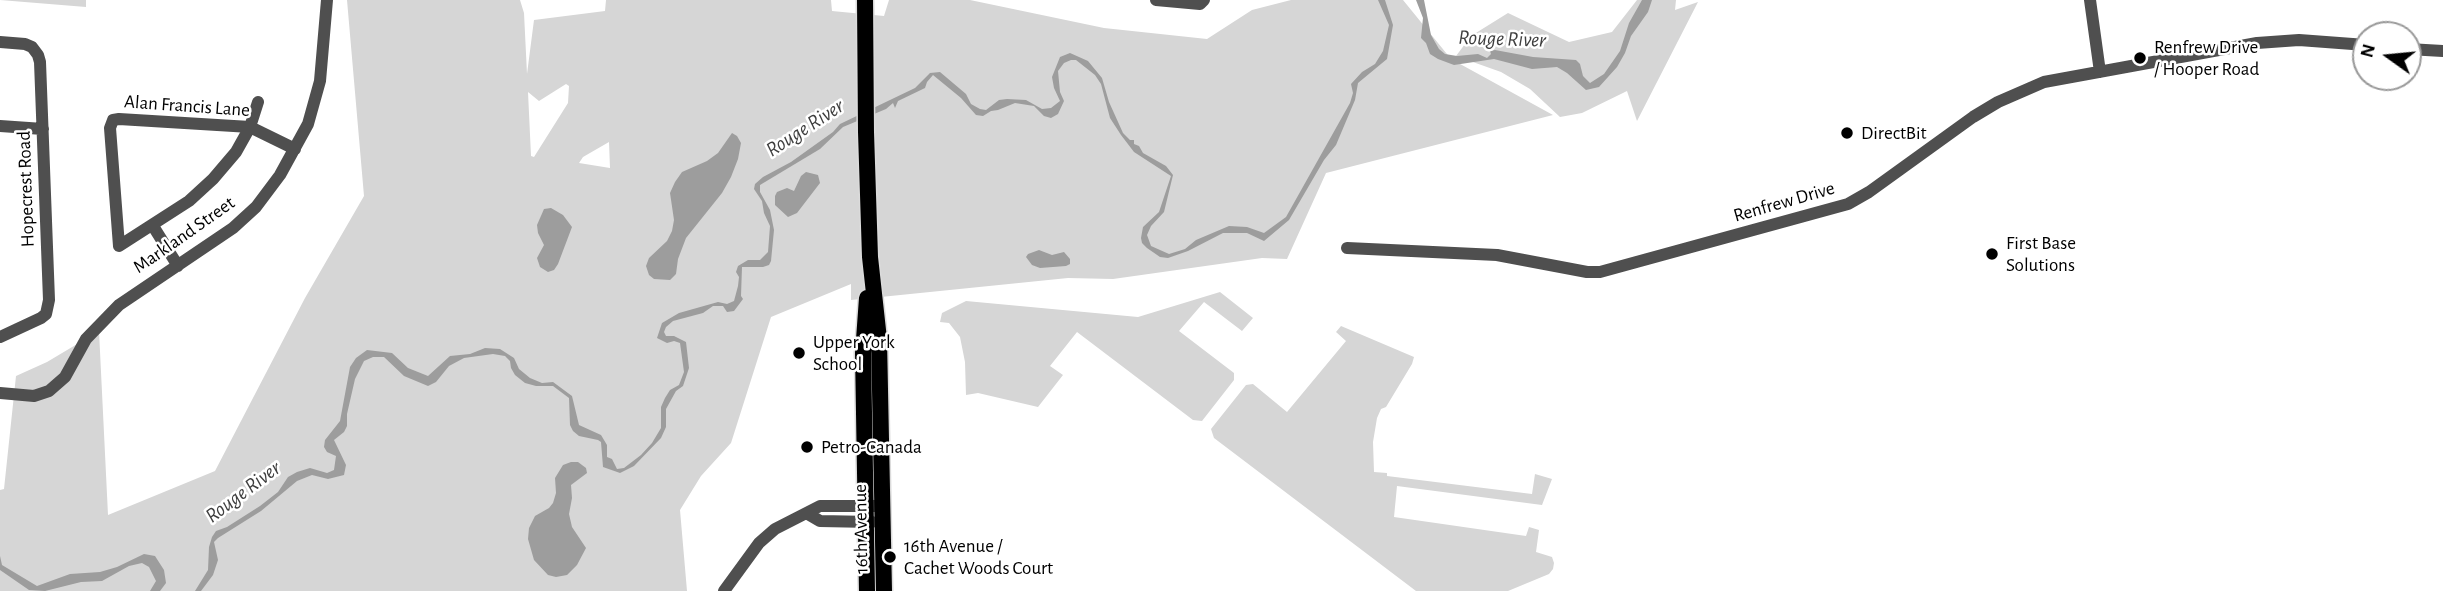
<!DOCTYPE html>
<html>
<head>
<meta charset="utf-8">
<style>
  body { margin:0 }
  #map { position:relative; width:2443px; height:591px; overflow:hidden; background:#fff; font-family:"Alegreya Sans",sans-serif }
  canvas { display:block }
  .north { position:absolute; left:2352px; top:21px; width:70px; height:70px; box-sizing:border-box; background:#fff; border:2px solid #999; border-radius:50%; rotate:285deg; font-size:19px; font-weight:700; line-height:28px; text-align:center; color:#000 }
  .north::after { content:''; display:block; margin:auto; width:24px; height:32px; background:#000; clip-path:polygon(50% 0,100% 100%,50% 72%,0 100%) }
</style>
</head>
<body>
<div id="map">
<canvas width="2443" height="591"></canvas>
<div class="north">N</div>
</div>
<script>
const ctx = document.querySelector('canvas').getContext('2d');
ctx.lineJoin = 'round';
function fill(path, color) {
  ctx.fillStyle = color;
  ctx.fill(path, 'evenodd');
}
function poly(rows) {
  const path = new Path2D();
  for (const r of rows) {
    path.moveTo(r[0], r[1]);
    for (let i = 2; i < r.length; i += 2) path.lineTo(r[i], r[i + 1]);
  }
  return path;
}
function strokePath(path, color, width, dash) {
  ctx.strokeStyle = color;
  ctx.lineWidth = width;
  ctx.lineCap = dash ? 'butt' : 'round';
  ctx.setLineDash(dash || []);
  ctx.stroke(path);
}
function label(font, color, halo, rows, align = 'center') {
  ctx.font = font + ' "Alegreya Sans",sans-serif';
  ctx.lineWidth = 5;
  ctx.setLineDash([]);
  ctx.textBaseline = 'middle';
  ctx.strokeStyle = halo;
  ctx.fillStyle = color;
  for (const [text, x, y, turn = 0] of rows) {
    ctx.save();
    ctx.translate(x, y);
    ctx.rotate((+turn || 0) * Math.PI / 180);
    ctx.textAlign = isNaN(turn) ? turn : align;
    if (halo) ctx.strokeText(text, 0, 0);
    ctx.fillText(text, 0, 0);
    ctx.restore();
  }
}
const green = poly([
  [0,0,86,0,86,7],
  [347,0,520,0,524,13,527,74,534,20,605,11,606,0,831,0,832,11,884,16,889,0,970,0,1104,28,1207,39,1252,10,1291,0,1403,0,1451,59,1553,115,1326,173,1287,259,1262,258,1113,279,1068,278,851,300,851,284,771,317,731,443,701,476,680,510,687,591,0,591,0,490,4,489,16,376,47,362,99,331,108,515,215,471,305,298,364,196],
  [566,84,569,86,568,103,534,157,531,156,528,92,539,101],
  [609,142,610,168,579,163,583,157],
  [1637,0,1676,0,1675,10,1698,2,1637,121,1627,91,1582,113,1560,117,1530,89,1501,72,1456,56,1471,36,1508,13,1569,42,1612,32],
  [1220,292,1253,318,1242,331,1204,302,1179,331,1234,373,1234,380,1202,421,1193,420,1077,332,1050,366,1063,375,1038,407,978,393,966,395,965,362,960,337,949,323,940,322,942,313,966,301,1138,317],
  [1341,326,1414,357,1412,364,1386,407,1381,409,1377,418,1373,442,1374,472,1387,473,1387,476,1532,494,1535,474,1552,479,1542,505,1397,486,1394,517,1526,536,1529,527,1539,530,1536,552,1552,557,1554,563,1553,569,1549,574,1508,591,1416,591,1214,438,1211,429,1246,385,1253,384,1287,412,1346,341,1336,332]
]);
const water = poly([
  [1378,0,1385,0,1393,25,1387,59,1358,83,1355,100,1336,145,1324,160,1289,220,1264,241,1247,233,1223,233,1188,251,1168,258,1160,257,1147,248,1142,243,1141,238,1143,227,1159,212,1171,176,1134,152,1121,135,1110,118,1101,84,1095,75,1076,60,1071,60,1064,63,1058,71,1060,92,1064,101,1058,114,1051,118,1044,116,1034,106,1015,103,998,110,991,111,983,116,976,115,961,98,933,75,927,82,925,88,898,101,895,108,893,103,886,109,843,127,820,149,760,185,760,192,770,210,774,230,771,261,769,265,763,267,742,267,741,296,743,299,734,311,727,312,723,306,713,306,703,313,673,321,666,327,664,332,666,336,674,336,686,342,689,368,683,386,676,391,666,409,666,427,661,438,634,466,620,473,603,467,601,442,598,440,579,436,573,431,570,425,569,398,553,386,536,386,525,383,515,375,511,368,510,361,505,356,493,354,464,358,449,366,436,382,428,386,404,376,384,357,373,357,364,361,355,379,347,414,347,426,344,432,334,440,346,465,344,475,328,479,312,475,297,481,261,511,218,538,214,542,218,560,213,575,201,591,195,591,208,570,209,547,212,537,216,531,227,527,260,506,278,492,288,477,297,472,310,468,327,473,334,470,336,456,327,452,324,447,325,440,340,421,350,367,356,358,367,350,392,353,408,368,428,376,450,356,470,354,485,348,500,349,514,358,519,369,530,378,542,383,553,382,572,396,579,425,601,435,607,445,607,457,612,459,617,469,624,468,641,455,652,443,661,428,661,407,665,398,670,390,679,385,684,372,680,343,674,341,667,343,657,338,662,323,679,313,718,302,727,304,734,301,738,286,739,277,736,272,738,266,748,260,760,260,768,252,770,226,764,213,762,201,754,189,755,184,763,177,791,162,833,132,840,124,915,88,930,73,940,72,966,94,971,104,980,109,986,110,999,100,1007,99,1026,100,1042,109,1051,108,1060,101,1054,88,1052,77,1060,57,1070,53,1088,61,1102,78,1109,102,1123,133,1130,140,1134,140,1134,144,1139,146,1143,153,1166,166,1173,175,1164,212,1151,226,1147,235,1151,246,1169,254,1185,249,1196,240,1229,226,1247,227,1264,233,1286,217,1350,103,1353,93,1351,84,1362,72,1375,64,1383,51,1389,25],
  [1416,0,1424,0,1431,35,1439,49,1445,54,1457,56,1478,54,1487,58,1491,54,1490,51,1495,50,1533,57,1576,60,1580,64,1583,76,1590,83,1604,74,1620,51,1629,23,1642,0,1652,0,1648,12,1631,36,1625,53,1617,67,1599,87,1586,90,1567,73,1557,67,1532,69,1494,59,1454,65,1438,59,1430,54,1426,43,1421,38,1423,18],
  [732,133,737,136,741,143,738,159,731,177,722,193,686,238,678,259,676,274,670,280,654,279,649,275,646,266,649,258,667,241,672,231,674,220,670,193,675,182,682,172,707,161,718,153],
  [806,172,818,175,820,183,797,213,788,217,775,205,775,196,777,192,787,188,794,191,801,176],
  [551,208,563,215,572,227,558,264,554,270,548,272,540,267,537,258,544,245,538,233,537,225,544,209],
  [1039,250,1052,255,1064,252,1070,259,1070,264,1066,266,1040,268,1032,265,1026,257,1028,254],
  [571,462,578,462,586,468,587,473,571,485,572,498,569,514,572,527,586,548,577,565,567,575,556,577,548,575,534,560,528,539,529,528,535,516,549,508,553,503,556,493,555,478,563,465],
  [144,554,155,556,164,570,166,583,160,591,150,591,156,581,149,567,142,563,129,566,102,581,81,582,45,591,29,590,0,570,0,556,2,565,37,586,70,574,100,572,117,567]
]);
const minor = poly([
  [1156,0,1200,4,1204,0],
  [2090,0,2100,72],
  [0,42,25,44,32,47,38,55,40,62,49,300,46,314,41,318,0,337],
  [2408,49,2443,51],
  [258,102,250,127,236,152,213,179,189,201,119,246,110,128,113,120,119,119,250,127,295,149],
  [0,126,43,129],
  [153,226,178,266],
  [1347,248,1497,255,1587,272,1600,272,1848,204,1869,192,1973,117,1998,102,2044,82,2257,43,2299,40,2366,45],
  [0,393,34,396,49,391,65,377,86,339,119,305,233,228,256,207,280,175,308,124,320,81,327,0],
  [808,514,820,521,872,522],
  [724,591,759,543,775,529,820,506,882,506]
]);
const major = poly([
  [865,0,866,132,870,257,879,339,884,591],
  [867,591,863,353,867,298]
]);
const markers = [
  [2140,58,7,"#000"],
  [1847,133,7,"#000"],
  [1992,254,7,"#000"],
  [799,353,7,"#000"],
  [807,447,7,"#000"],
  [890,557,7,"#000"]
];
const poiNames = [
  ["Renfrew Drive",2154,47],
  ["/ Hooper Road",2154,69],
  ["DirectBit",1861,133],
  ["First Base",2006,243],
  ["Solutions",2006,265],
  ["Upper York",813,342],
  ["School",813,364],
  ["Petro-Canada",821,447],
  ["16th Avenue /",904,546],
  ["Cachet Woods Court",904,568]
];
const streetNames = [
  ["Alan Francis Lane",187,106,4],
  ["Hopecrest Road",26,189,-92],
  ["Renfrew Drive",1784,202,-16],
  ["Markland Street",184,235,-35],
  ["16th Avenue",861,529,-91]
];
const waterNames = [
  ["Rouge River",1502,39,2],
  ["Rouge River",805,128,-33],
  ["Rouge River",243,492,-37]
];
fill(green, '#d6d6d6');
fill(water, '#9d9d9d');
strokePath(major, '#dbdbdb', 19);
strokePath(minor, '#4f4f4f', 12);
strokePath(major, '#000', 16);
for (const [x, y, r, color] of markers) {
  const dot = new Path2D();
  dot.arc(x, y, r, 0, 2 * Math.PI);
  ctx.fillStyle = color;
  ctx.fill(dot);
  strokePath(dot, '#fff', 2.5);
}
label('19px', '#000', '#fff', poiNames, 'left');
label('19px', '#000', '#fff', streetNames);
label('italic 21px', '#3e3e3e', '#fff', waterNames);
</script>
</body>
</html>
